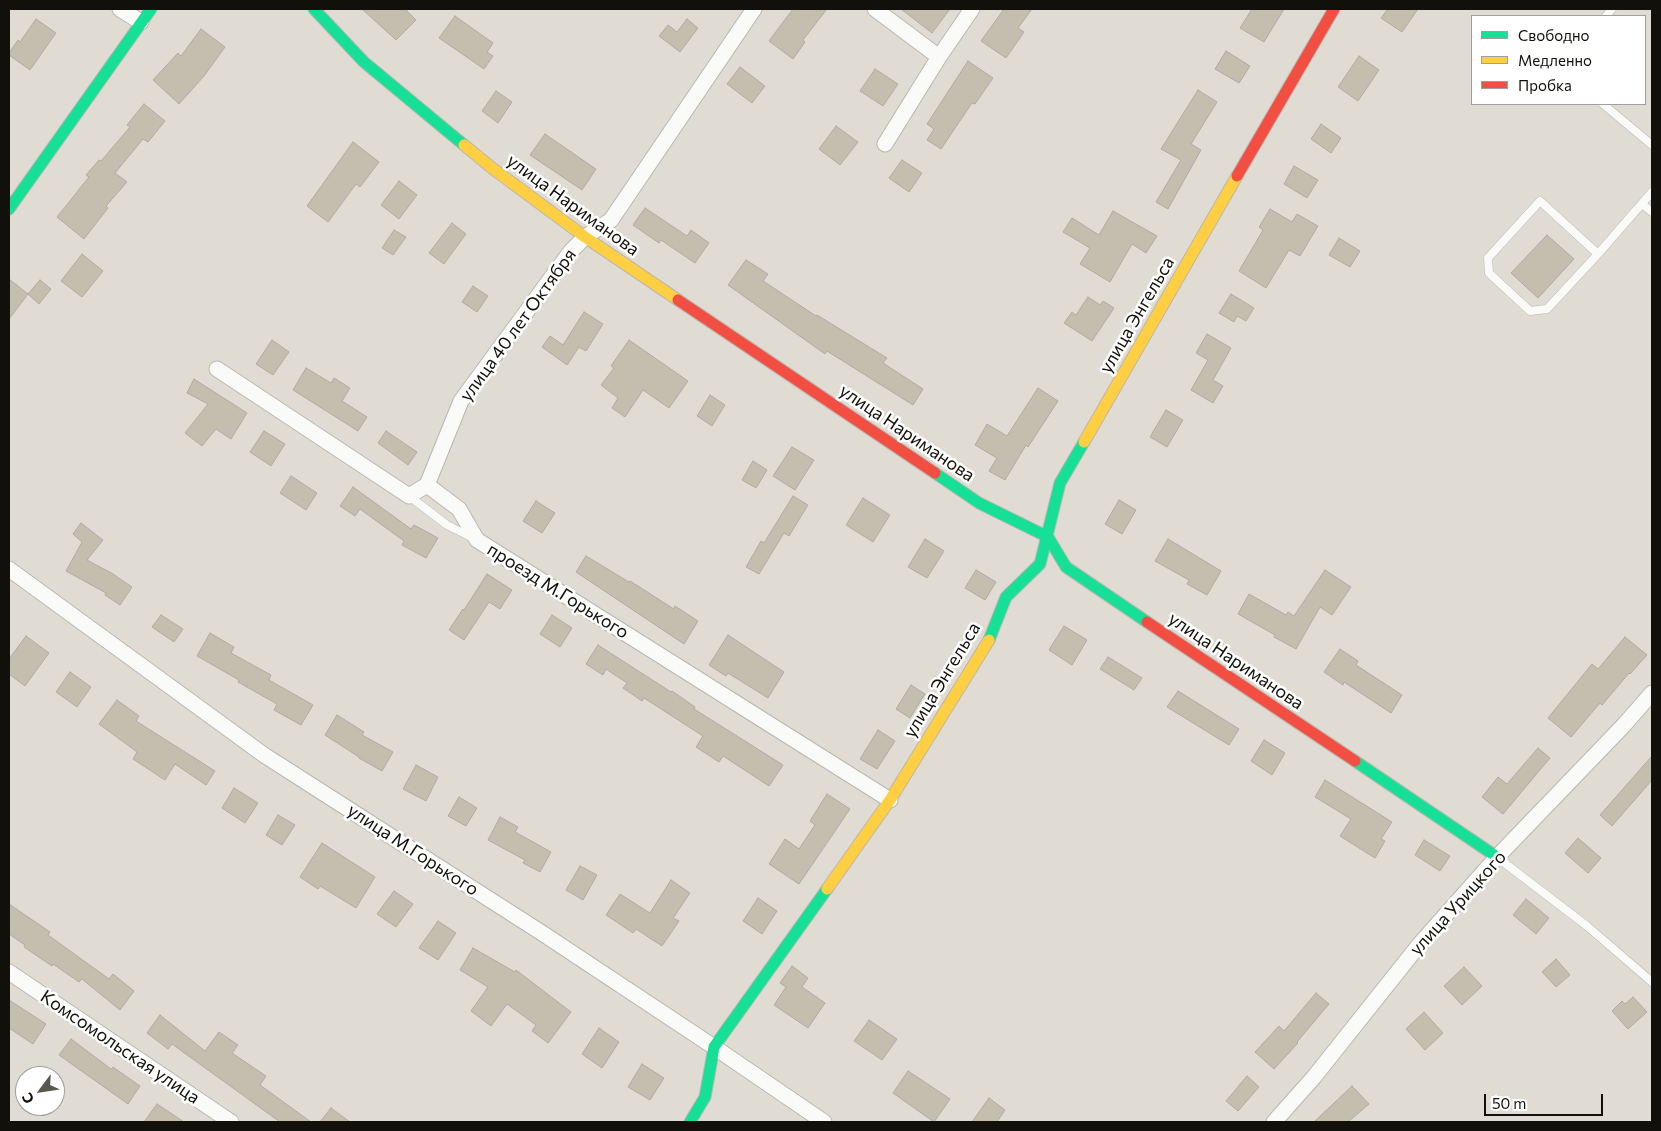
<!DOCTYPE html>
<html>
<head>
<meta charset="utf-8">
<style>
  body { margin:0 }
  #map { position:relative; width:1661px; height:1131px; overflow:hidden; background:#e0dcd3; font-family:Commissioner,sans-serif }
  canvas { display:block }
  .frame { position:absolute; inset:0; border:10px solid #12100a; pointer-events:none }
  .legend { position:absolute; left:1471px; top:15px; width:175px; height:90px; box-sizing:border-box; background:#fff; border:1px solid #a09f9d; margin:0; padding:6px 9px; list-style:none; font-size:15px; color:#12100a }
  .legend li { display:flex; align-items:center; gap:10px; height:25px }
  .legend b { width:25px; border:1px solid #a09f9d }
  .north { position:absolute; left:15px; top:1066px; width:50px; height:50px; box-sizing:border-box; background:#fff; border:1px solid #a09f9d; border-radius:50%; rotate:239deg; font-size:14px; font-weight:700; line-height:20px; text-align:center; color:#12100a }
  .north::after { content:''; display:block; margin:auto; width:18px; height:22px; background:#5a5750; clip-path:polygon(50% 0,100% 100%,50% 72%,0 100%) }
  .scale { position:absolute; left:1484px; top:1094px; width:119px; height:22px; box-sizing:border-box; border:2px solid #12100a; border-top:0; padding-left:6px; font-size:15px; line-height:18px; white-space:nowrap; color:#12100a; -webkit-text-stroke:4px #fff; paint-order:stroke }
</style>
</head>
<body>
<div id="map">
<canvas width="1661" height="1131"></canvas>
<div class="frame"></div>
<ul class="legend">
<li><b style="height:6px;background:#16e098"></b>Свободно</li>
<li><b style="height:6px;background:#ffcf43"></b>Медленно</li>
<li><b style="height:6px;background:#f24e42"></b>Пробка</li>
</ul>
<div class="north">С</div>
<div class="scale">50 m</div>
</div>
<script>
const ctx = document.querySelector('canvas').getContext('2d');
ctx.lineJoin = 'round';
function fill(path, color) {
  ctx.fillStyle = color;
  ctx.fill(path, 'evenodd');
}
function poly(rows) {
  const path = new Path2D();
  for (const r of rows) {
    path.moveTo(r[0], r[1]);
    for (let i = 2; i < r.length; i += 2) path.lineTo(r[i], r[i + 1]);
  }
  return path;
}
function strokePath(path, color, width, dash) {
  ctx.strokeStyle = color;
  ctx.lineWidth = width;
  ctx.lineCap = dash ? 'butt' : 'round';
  ctx.setLineDash(dash || []);
  ctx.stroke(path);
}
function label(font, color, halo, rows, align = 'center') {
  ctx.font = font + ' Commissioner,sans-serif';
  ctx.lineWidth = 5;
  ctx.setLineDash([]);
  ctx.textBaseline = 'middle';
  ctx.strokeStyle = halo;
  ctx.fillStyle = color;
  for (const [text, x, y, turn = 0] of rows) {
    ctx.save();
    ctx.translate(x, y);
    ctx.rotate((+turn || 0) * Math.PI / 180);
    ctx.textAlign = isNaN(turn) ? turn : align;
    if (halo) ctx.strokeText(text, 0, 0);
    ctx.fillText(text, 0, 0);
    ctx.restore();
  }
}
const building = poly([
  [362,9,405,9,416,20,396,40,362,9],
  [793,9,827,9,803,40,805,42,793,59,769,41,793,9],
  [901,9,950,9,932,33,901,9],
  [1004,9,1032,9,1018,28,1024,32,1006,58,981,41,1004,9],
  [1252,9,1284,9,1264,42,1240,28,1252,9],
  [1388,9,1418,9,1402,32,1381,18,1388,9],
  [455,16,493,43,487,52,493,56,484,69,439,38,455,16],
  [36,19,56,33,30,70,9,55,9,53,18,40,20,42,36,19],
  [687,19,698,28,680,52,659,36,668,25,677,32,687,19],
  [201,29,225,47,204,76,179,104,153,80,178,53,181,56,201,29],
  [1226,51,1250,66,1239,83,1215,69,1226,51],
  [1359,56,1379,70,1358,101,1338,87,1359,56],
  [968,61,993,78,975,104,972,103,941,149,927,140,934,129,927,124,968,61],
  [740,67,765,86,752,103,727,84,740,67],
  [875,69,898,84,883,106,860,91,875,69],
  [1198,90,1217,102,1191,144,1201,150,1168,209,1156,202,1181,160,1161,149,1198,90],
  [496,91,512,102,498,123,482,111,496,91],
  [144,104,165,121,148,142,143,139,115,173,127,182,106,206,108,208,84,239,57,217,89,177,86,175,99,160,101,161,130,127,127,125,144,104],
  [1321,124,1341,138,1331,153,1311,139,1321,124],
  [836,126,858,142,840,165,819,149,836,126],
  [545,134,596,169,582,190,530,155,545,134],
  [353,142,379,162,360,187,356,184,328,222,307,206,353,142],
  [902,160,922,173,909,192,889,178,902,160],
  [1294,166,1318,180,1307,198,1284,184,1294,166],
  [399,181,417,195,399,219,381,205,399,181],
  [645,208,687,236,691,230,709,243,695,263,661,240,659,243,633,225,645,208],
  [1270,209,1292,222,1297,214,1318,226,1300,256,1289,250,1266,288,1239,271,1263,230,1259,227,1270,209],
  [1113,211,1157,236,1146,253,1132,244,1110,282,1080,264,1090,248,1063,232,1072,218,1099,235,1113,211],
  [452,223,466,234,444,264,429,253,452,223],
  [394,230,406,237,393,255,382,248,394,230],
  [1547,235,1574,259,1538,298,1511,273,1547,235],
  [1339,238,1360,251,1350,267,1329,255,1339,238],
  [82,254,103,271,82,297,61,281,82,254],
  [746,260,768,274,763,281,816,316,817,315,887,358,883,363,923,389,913,405,827,351,825,354,728,285,746,260],
  [9,279,28,294,9,319,9,279],
  [40,280,51,289,39,304,28,294,40,280],
  [473,286,488,296,477,312,462,302,473,286],
  [1231,294,1254,308,1246,321,1237,316,1234,322,1219,313,1231,294],
  [1088,297,1100,305,1103,301,1114,308,1092,341,1064,323,1072,312,1076,315,1088,297],
  [584,312,603,324,586,351,579,347,567,365,542,347,550,336,563,345,584,312],
  [1207,334,1231,348,1213,380,1223,386,1213,403,1191,390,1208,360,1196,353,1207,334],
  [272,340,289,352,273,375,256,364,272,340],
  [629,340,688,381,669,408,643,390,625,417,612,408,618,398,601,385,614,368,611,366,629,340],
  [306,368,331,383,334,378,350,388,342,401,367,417,358,431,293,390,306,368],
  [194,379,247,413,231,439,216,429,202,446,185,433,208,404,187,393,194,379],
  [1038,388,1058,401,1028,447,1026,445,1005,480,989,471,997,458,975,445,987,424,1007,436,1038,388],
  [710,395,725,405,712,426,697,416,710,395],
  [1166,410,1183,420,1167,447,1150,437,1166,410],
  [264,431,285,444,271,466,250,452,264,431],
  [386,431,417,452,408,465,378,443,386,431],
  [792,447,814,460,795,490,773,476,792,447],
  [753,461,767,470,756,488,742,480,753,461],
  [291,476,317,493,306,510,280,493,291,476],
  [353,487,411,529,414,525,438,538,426,558,402,545,404,541,360,509,355,516,340,506,353,487],
  [793,496,808,505,789,536,784,533,759,574,746,567,761,541,764,543,793,496],
  [863,498,890,515,873,542,846,525,863,498],
  [1119,500,1136,510,1122,534,1105,524,1119,500],
  [536,501,555,513,542,533,523,521,536,501],
  [81,523,103,540,87,560,113,574,132,587,120,605,105,595,106,593,66,571,82,542,73,534,81,523],
  [925,539,944,551,927,578,908,567,925,539],
  [1168,539,1221,571,1207,595,1187,584,1189,580,1155,561,1168,539],
  [586,556,629,582,630,581,674,609,675,606,698,621,684,644,576,572,586,556],
  [976,570,996,582,985,600,965,588,976,570],
  [1325,570,1351,587,1332,615,1320,607,1296,649,1274,637,1275,635,1238,614,1249,594,1286,615,1288,612,1294,616,1325,570],
  [487,574,512,590,500,609,489,602,464,640,449,630,463,609,464,610,487,574],
  [161,615,183,629,174,642,152,627,161,615],
  [552,615,572,628,560,647,540,634,552,615],
  [1064,626,1087,640,1072,665,1049,650,1064,626],
  [210,633,234,647,231,653,271,675,269,680,313,705,301,725,274,710,277,704,238,682,239,680,197,656,210,633],
  [728,635,784,672,768,698,728,673,726,676,709,665,728,635],
  [26,636,49,653,25,686,9,674,9,659,26,636],
  [1625,637,1647,655,1630,674,1629,673,1602,705,1600,703,1571,737,1548,718,1592,664,1598,669,1625,637],
  [598,645,671,692,672,691,695,707,694,709,783,765,769,786,723,756,719,762,696,747,703,736,644,698,642,701,623,688,627,683,606,669,603,675,586,664,598,645],
  [1340,649,1358,661,1356,665,1402,695,1391,713,1344,682,1343,685,1324,672,1340,649],
  [1108,657,1142,678,1134,690,1100,669,1108,657],
  [70,672,91,687,77,707,56,692,70,672],
  [911,685,925,694,910,718,896,709,911,685],
  [1178,691,1239,729,1229,745,1167,707,1178,691],
  [117,700,139,716,136,721,215,771,206,785,175,764,165,780,133,759,137,752,99,724,117,700],
  [337,715,364,732,362,735,393,752,382,771,359,758,359,757,325,735,337,715],
  [878,730,895,741,877,769,860,759,878,730],
  [1264,740,1285,753,1272,775,1251,761,1264,740],
  [1538,748,1550,758,1503,814,1482,797,1498,777,1507,784,1538,748],
  [1652,756,1652,780,1612,826,1600,815,1652,756],
  [416,765,438,777,426,801,403,789,416,765],
  [1325,780,1392,822,1381,839,1385,841,1375,858,1340,836,1351,819,1315,797,1325,780],
  [234,788,258,803,245,823,222,808,234,788],
  [827,794,850,809,799,884,769,864,785,839,799,849,815,825,810,821,827,794],
  [459,797,477,808,466,826,448,816,459,797],
  [278,815,295,825,282,845,266,835,278,815],
  [500,817,518,827,515,832,551,852,540,872,523,863,525,860,488,840,500,817],
  [1578,838,1601,858,1588,873,1565,853,1578,838],
  [1424,840,1450,856,1440,871,1415,855,1424,840],
  [322,843,375,877,356,908,320,886,318,889,300,877,322,843],
  [580,866,597,875,583,900,566,890,580,866],
  [671,880,690,893,673,918,679,921,662,946,636,929,633,933,606,915,620,894,650,913,671,880],
  [394,891,413,904,396,927,377,914,394,891],
  [758,898,777,911,762,934,743,921,758,898],
  [1526,899,1549,918,1536,934,1513,915,1526,899],
  [9,904,50,932,48,935,109,979,113,974,134,991,120,1010,82,979,79,982,53,964,52,966,24,947,25,945,9,934,9,904],
  [438,921,456,933,438,960,419,948,438,921],
  [473,948,515,972,516,970,571,1012,548,1043,532,1031,536,1025,507,1004,491,1026,471,1011,488,987,460,970,473,948],
  [1556,959,1570,975,1556,987,1542,972,1556,959],
  [792,966,808,978,802,987,825,1003,808,1028,774,1005,786,987,780,983,792,966],
  [1464,967,1482,986,1462,1005,1444,986,1464,967],
  [1316,993,1329,1004,1297,1042,1298,1043,1274,1069,1255,1052,1279,1026,1284,1031,1316,993],
  [1633,997,1647,1012,1628,1029,1612,1011,1622,1001,1625,1004,1633,997],
  [9,1000,46,1024,33,1044,9,1028,9,1000],
  [1424,1012,1443,1033,1425,1050,1406,1029,1424,1012],
  [160,1015,205,1051,219,1032,238,1045,232,1053,266,1076,260,1085,311,1122,280,1122,172,1044,168,1049,147,1033,160,1015],
  [869,1020,897,1039,882,1060,854,1041,869,1020],
  [599,1028,619,1042,602,1068,582,1054,599,1028],
  [71,1039,111,1069,113,1067,140,1086,128,1104,59,1055,71,1039],
  [642,1064,664,1078,650,1100,628,1087,642,1064],
  [908,1071,950,1099,934,1122,893,1093,908,1071],
  [1247,1076,1259,1087,1238,1111,1226,1101,1247,1076],
  [1352,1086,1369,1104,1348,1122,1314,1122,1352,1086],
  [989,1098,1005,1110,997,1122,972,1122,989,1098],
  [157,1104,184,1122,144,1122,157,1104],
  [331,1108,350,1122,320,1122,331,1108]
]);
const lane = poly([
  [1606,16,1612,9],
  [1603,104,1652,145],
  [1642,204,1652,212],
  [1598,254,1540,201,1488,258,1489,273,1530,311,1547,309,1598,254,1652,192],
  [409,496,447,525,473,538],
  [1498,858,1587,926,1652,982]
]);
const street = poly([
  [120,9,141,22],
  [875,9,939,57],
  [885,144,939,57,972,9],
  [217,369,409,496,427,485,459,509,477,540,890,800],
  [427,485,461,401,571,251,585,237,611,220,754,9],
  [9,569,264,755,542,933,714,1047,824,1122],
  [9,972,231,1122],
  [1274,1122,1314,1077,1419,945,1497,857,1624,725,1652,693]
]);
const fast = poly([
  [314,9,364,62,464,145],
  [9,209,151,9],
  [935,473,979,503,1048,537,1066,567,1147,622],
  [989,640,1006,597,1040,564,1060,483,1084,442],
  [1355,761,1497,857],
  [690,1122,705,1097,714,1047,827,889]
]);
const slow = poly([
  [464,145,492,168,585,237,678,300],
  [1084,442,1237,176],
  [827,889,890,800,989,640]
]);
const jam = poly([
  [1237,176,1334,9],
  [678,300,935,473],
  [1147,622,1355,761]
]);
const streetNames = [
  ["улица Нариманова",573,205,36],
  ["улица Энгельса",1137,315,-60],
  ["улица 40 лет Октября",518,325,-54],
  ["улица Нариманова",907,433,34],
  ["проезд М.Горького",558,591,32],
  ["улица Нариманова",1236,661,34],
  ["улица Энгельса",942,680,-59],
  ["улица М.Горького",413,850,33],
  ["улица Урицкого",1458,903,-48],
  ["Комсомольская улица",120,1047,34]
];
fill(building, '#c4beaf');
strokePath(building, '#aeaba4', 1);
strokePath(lane, '#bab7b1', 9);
strokePath(street, '#bab7b1', 17);
strokePath(fast, '#bab7b1', 13);
strokePath(slow, '#bab7b1', 13);
strokePath(jam, '#bab7b1', 13);
strokePath(lane, '#fafaf8', 8);
strokePath(street, '#fafaf8', 15);
strokePath(fast, '#16e098', 11);
strokePath(slow, '#ffcf43', 11);
strokePath(jam, '#f24e42', 11);
label('18px', '#12100a', '#fff', streetNames);
</script>
</body>
</html>
